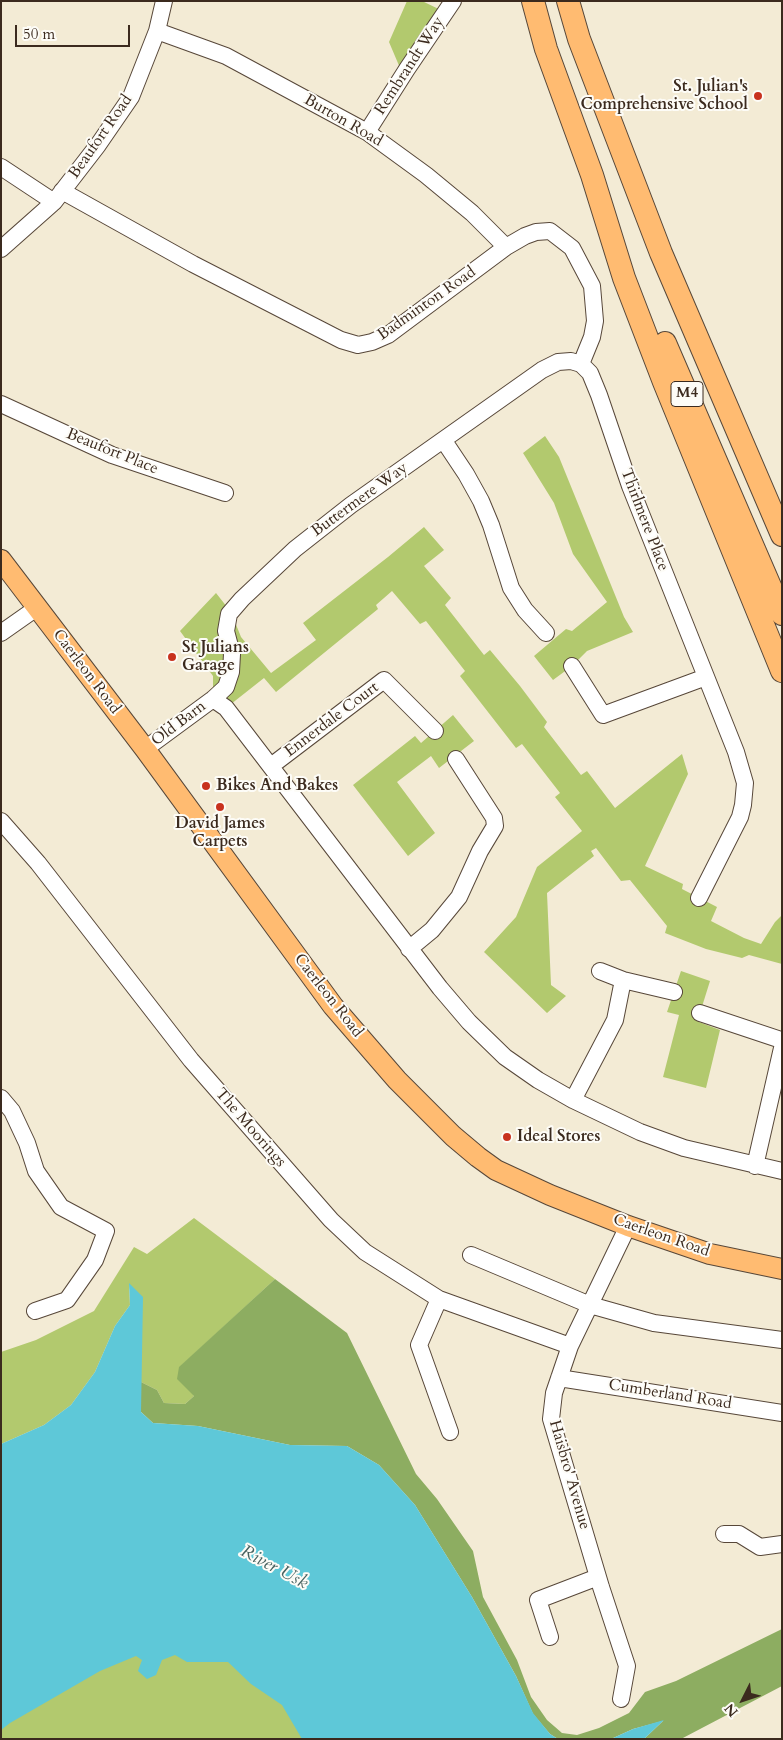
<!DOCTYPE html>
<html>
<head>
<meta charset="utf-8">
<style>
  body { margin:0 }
  #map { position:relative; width:783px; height:1740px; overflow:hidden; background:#f3ebd5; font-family:Cardo,serif }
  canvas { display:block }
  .frame { position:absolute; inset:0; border:2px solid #3b2a1e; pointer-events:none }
  .north { position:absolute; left:718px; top:1675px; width:50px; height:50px; -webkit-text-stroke:4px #fdfcf7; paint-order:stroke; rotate:229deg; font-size:14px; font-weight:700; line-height:20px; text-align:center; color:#3b2a1e }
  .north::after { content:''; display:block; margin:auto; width:18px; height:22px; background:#3b2a1e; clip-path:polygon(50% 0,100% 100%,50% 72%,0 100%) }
  .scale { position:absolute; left:15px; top:25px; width:115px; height:22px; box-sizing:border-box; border:2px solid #3b2a1e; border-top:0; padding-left:6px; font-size:15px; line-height:18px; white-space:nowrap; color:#3b2a1e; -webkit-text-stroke:4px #fdfcf7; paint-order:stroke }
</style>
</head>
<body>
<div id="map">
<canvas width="783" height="1740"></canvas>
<div class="frame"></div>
<div class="north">N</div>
<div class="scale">50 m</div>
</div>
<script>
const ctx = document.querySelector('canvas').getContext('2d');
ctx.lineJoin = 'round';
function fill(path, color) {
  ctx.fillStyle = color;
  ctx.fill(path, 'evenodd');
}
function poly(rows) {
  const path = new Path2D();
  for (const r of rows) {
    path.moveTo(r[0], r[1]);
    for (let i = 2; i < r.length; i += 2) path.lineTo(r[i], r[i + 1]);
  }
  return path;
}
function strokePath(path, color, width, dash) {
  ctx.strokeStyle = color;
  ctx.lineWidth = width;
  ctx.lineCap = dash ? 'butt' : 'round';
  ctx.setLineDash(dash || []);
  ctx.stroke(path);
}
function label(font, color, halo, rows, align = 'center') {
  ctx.font = font + ' Cardo,serif';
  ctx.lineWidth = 4;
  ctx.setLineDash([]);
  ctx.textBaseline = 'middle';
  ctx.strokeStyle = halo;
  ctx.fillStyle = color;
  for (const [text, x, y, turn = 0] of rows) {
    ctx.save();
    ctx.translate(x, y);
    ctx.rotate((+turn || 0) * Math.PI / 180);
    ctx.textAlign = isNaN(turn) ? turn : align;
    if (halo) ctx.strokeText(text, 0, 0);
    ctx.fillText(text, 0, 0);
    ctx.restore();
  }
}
const green = poly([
  [407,1,422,1,445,12,403,75,389,42],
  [545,436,559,457,624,617,633,632,587,651,572,666,553,680,534,656,566,629,572,631,607,602,573,554,554,503,523,453],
  [424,527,444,550,424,566,451,598,445,605,484,655,490,650,520,686,547,722,544,727,581,775,587,771,615,808,682,754,688,774,645,866,683,884,682,889,717,907,711,921,744,938,761,944,775,922,782,915,782,964,749,955,742,958,706,949,665,933,667,926,630,880,621,881,596,848,591,851,594,856,547,893,551,985,566,996,547,1013,484,952,516,917,537,867,582,831,555,797,560,793,522,744,516,748,460,676,465,671,426,621,420,624,392,591,376,605,378,609,276,692,264,678,226,708,213,699,213,676,180,631,216,593,231,612,241,637,271,673,316,640,303,623,388,557],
  [453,715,474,741,439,768,431,756,397,782,435,833,408,856,353,785,415,736,421,743],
  [681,971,710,981,700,1013,699,1022,720,1030,706,1088,663,1077,679,1015,667,1012],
  [194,1218,275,1279,180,1367,194,1396,185,1404,164,1403,157,1390,141,1382,141,1350,129,1284,130,1305,115,1326,95,1372,71,1405,44,1425,1,1444,1,1352,36,1340,94,1311,134,1247,147,1254],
  [136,1591,382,1739,1,1739,1,1657]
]);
const forest = poly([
  [275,1279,347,1333,416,1474,437,1499,473,1551,483,1597,517,1660,531,1697,547,1720,562,1733,577,1735,599,1728,629,1713,645,1692,676,1681,782,1629,782,1686,681,1739,644,1739,663,1721,633,1729,611,1739,558,1739,550,1734,533,1714,516,1676,472,1597,415,1505,379,1465,347,1446,290,1445,198,1426,153,1423,140,1411,141,1382,157,1390,164,1403,185,1404,194,1396,177,1379,179,1367]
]);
const water = poly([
  [129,1283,143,1297,141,1412,153,1423,198,1426,290,1445,347,1446,379,1465,415,1505,472,1597,516,1676,533,1713,550,1734,558,1739,302,1739,282,1705,251,1684,228,1662,187,1662,175,1655,162,1660,156,1675,147,1679,138,1671,142,1660,136,1656,100,1671,10,1723,1,1730,1,1444,44,1425,71,1405,95,1372,115,1326,130,1305],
  [664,1720,644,1739,611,1739,633,1729]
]);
const minor = poly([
  [157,31,226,56,367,132,426,175,472,213,506,247],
  [367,132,407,69,453,1],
  [1,167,54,202],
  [62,191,193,264,341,340,358,345,372,342,388,335,506,247,525,236,536,232,550,231,572,248,592,286,595,321,592,337,581,364],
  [1,249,54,202,98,145,131,97,157,31,164,1],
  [581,364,590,373,599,395,630,486,736,752,745,783,743,805,740,817,699,898],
  [1,404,112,455,225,493],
  [444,441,466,474,481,501,491,525,511,588,525,610,546,633],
  [1,633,38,607],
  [572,666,603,715,706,677],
  [213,699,226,708,440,988,469,1022,505,1057,538,1080,573,1100,640,1132,684,1148,782,1171],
  [145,749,213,699,226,687,231,672,232,654,226,631,229,614,242,599,295,549,351,505,542,370,558,362,571,361,581,364],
  [271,766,384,680,435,731],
  [1,821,38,863,191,1060,331,1220,365,1252,439,1299,570,1346],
  [409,949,432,930,459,897,480,851,495,826,494,818,456,759],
  [600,971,623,980],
  [700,1013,781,1040,782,1044],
  [1,1098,12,1111,27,1143,36,1171,61,1207,106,1231,95,1260,67,1300,35,1311],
  [573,1100,615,1020,623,980,674,992],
  [755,1166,782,1048],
  [471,1255,590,1305,654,1323,782,1340],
  [439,1299,419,1345,450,1432],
  [559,1378,782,1413],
  [724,1534,739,1534,760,1547,782,1544],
  [550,1637,538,1600,598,1577],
  [621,1699,627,1666,601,1587,551,1419,554,1393,570,1346,628,1226]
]);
const major = poly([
  [1,560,145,749,333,1006,397,1080,453,1136,478,1157,496,1170,550,1195,628,1226,710,1254,782,1269]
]);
const highway = poly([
  [533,1,546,49,592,175,624,278,664,382,782,671],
  [568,1,579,39,661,253,782,535],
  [665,343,782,614]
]);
const markers = [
  [758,96,5,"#c8321e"],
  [172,657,5,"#c8321e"],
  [206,786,5,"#c8321e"],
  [220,807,5,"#c8321e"],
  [507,1137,5,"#c8321e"]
];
const shields = [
  [687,394,32]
];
const shieldNames = [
  ["M4",687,394]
];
const streetNames = [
  ["Rembrandt Way",410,66,-57],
  ["Burton Road",343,121,30],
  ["Beaufort Road",101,137,-55],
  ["Badminton Road",427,304,-35],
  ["Beaufort Place",112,452,22],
  ["Buttermere Way",360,500,-36],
  ["Thirlmere Place",644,520,69],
  ["Caerleon Road",86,672,53],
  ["Ennerdale Court",332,720,-37],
  ["Old Barn",179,724,-37],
  ["Caerleon Road",328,996,52],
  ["The Moorings",250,1128,49],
  ["Caerleon Road",661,1236,19],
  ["Cumberland Road",670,1395,9],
  ["Haisbro' Avenue",569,1475,74]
];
const poiNames = [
  ["St. Julian's",748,87,"right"],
  ["Comprehensive School",748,105,"right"],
  ["St Julians",182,648],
  ["Garage",182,666],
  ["Bikes And Bakes",216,786],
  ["David James",220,824,"center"],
  ["Carpets",220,842,"center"],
  ["Ideal Stores",517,1137]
];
const waterNames = [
  ["River Usk",274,1568,28]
];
fill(green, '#b2c96e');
fill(forest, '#8dad61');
fill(water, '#5ec8d8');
strokePath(minor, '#574739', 18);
strokePath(major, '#574739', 22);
strokePath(highway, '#574739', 24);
strokePath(minor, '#fff', 16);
strokePath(major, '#ffbb71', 20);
strokePath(highway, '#ffbb71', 22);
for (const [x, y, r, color] of markers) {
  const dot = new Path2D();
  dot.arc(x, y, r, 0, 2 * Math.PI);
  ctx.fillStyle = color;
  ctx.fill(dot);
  strokePath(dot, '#fdfcf7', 2);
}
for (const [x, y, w] of shields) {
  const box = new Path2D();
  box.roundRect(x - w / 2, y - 12.5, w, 25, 4);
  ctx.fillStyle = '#fdfcf7';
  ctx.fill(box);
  strokePath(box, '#3b2a1e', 1);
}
label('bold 15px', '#3b2a1e', null, shieldNames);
label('16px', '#3b2a1e', '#fdfcf7', streetNames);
label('bold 16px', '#3b2a1e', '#fdfcf7', poiNames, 'left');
label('italic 18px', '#47615f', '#fdfcf7', waterNames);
</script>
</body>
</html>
